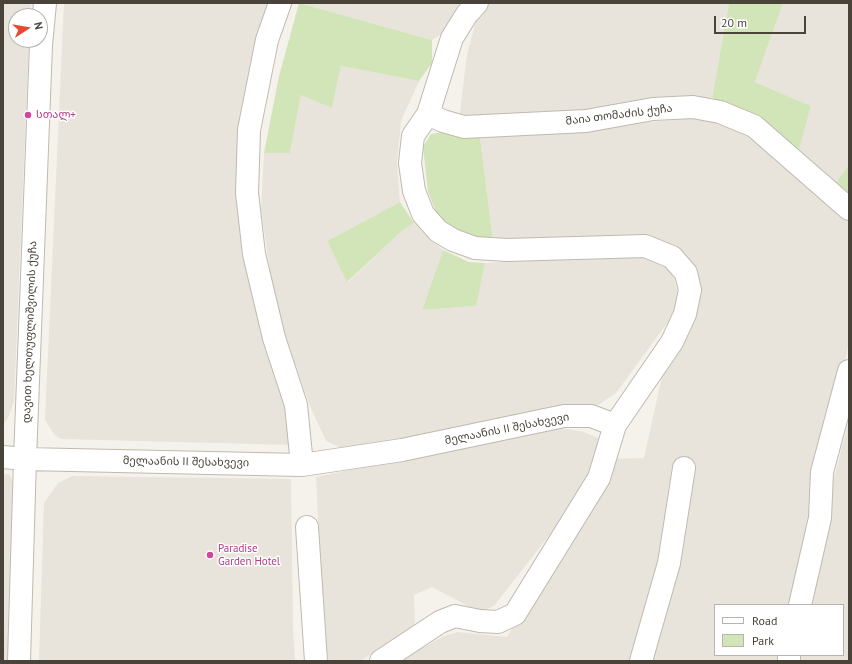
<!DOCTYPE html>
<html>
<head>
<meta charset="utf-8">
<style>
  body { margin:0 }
  #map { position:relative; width:852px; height:664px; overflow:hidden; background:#f5f2ec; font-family:"PT Sans",sans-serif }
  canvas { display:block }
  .frame { position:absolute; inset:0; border:4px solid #49433a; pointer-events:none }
  .legend { position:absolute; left:714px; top:604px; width:130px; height:52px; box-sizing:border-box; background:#fff; border:1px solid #b6b4b0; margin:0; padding:5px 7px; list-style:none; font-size:12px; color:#49433a }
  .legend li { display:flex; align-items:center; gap:8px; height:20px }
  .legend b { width:20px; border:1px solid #b6b4b0 }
  .north { position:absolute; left:8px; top:8px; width:40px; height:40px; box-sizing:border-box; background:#fff; border:1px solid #b6b4b0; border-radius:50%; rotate:78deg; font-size:11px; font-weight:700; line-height:16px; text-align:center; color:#49433a }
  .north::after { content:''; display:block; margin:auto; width:14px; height:18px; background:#e84730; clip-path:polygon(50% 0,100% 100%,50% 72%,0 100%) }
  .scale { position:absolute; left:714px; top:16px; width:92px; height:18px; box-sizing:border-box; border:2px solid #49433a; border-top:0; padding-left:5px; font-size:12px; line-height:14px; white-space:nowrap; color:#49433a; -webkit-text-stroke:3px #fff; paint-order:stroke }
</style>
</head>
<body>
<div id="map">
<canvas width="852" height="664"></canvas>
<div class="frame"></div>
<ul class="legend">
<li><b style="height:5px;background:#fff"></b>Road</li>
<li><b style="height:11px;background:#d2e5b9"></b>Park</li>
</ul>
<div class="north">N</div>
<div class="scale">20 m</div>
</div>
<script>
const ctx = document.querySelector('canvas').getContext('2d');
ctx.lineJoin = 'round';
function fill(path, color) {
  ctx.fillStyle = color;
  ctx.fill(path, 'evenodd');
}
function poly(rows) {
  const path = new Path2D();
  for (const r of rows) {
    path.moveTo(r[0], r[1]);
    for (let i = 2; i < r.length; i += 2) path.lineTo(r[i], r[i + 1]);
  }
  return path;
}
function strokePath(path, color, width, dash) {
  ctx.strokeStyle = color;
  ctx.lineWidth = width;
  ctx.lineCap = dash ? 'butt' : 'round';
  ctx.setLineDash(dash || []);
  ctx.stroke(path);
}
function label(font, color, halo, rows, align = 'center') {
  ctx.font = font + ' "PT Sans","Noto Sans Georgian",sans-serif';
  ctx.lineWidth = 3;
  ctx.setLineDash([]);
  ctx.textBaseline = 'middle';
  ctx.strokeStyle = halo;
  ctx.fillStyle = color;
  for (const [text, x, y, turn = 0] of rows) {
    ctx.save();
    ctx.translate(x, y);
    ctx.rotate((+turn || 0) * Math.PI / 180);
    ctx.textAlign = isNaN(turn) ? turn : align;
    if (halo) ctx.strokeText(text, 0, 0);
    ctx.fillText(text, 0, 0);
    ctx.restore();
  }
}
const residential = poly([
  [3,3,31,3,30,16,16,16,16,40,29,40,14,401,9,416,3,425],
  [64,3,270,3,245,260,263,341,286,406,291,445,61,439,54,434,45,420],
  [299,3,464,3,448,30,432,40],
  [488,3,729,3,712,98,674,98,637,105,459,120,467,54,476,21],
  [783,3,849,3,849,165,834,185,799,150,811,106,755,82],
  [341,66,419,81,401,121,397,163,400,202,327,241,348,282,402,231,414,223,430,240,443,250,422,310,475,306,485,263,630,253,664,265,674,278,678,295,676,311,616,393,598,405,521,416,344,449,326,441,310,406,276,311,261,210,264,153,290,153,301,95,332,107],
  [707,117,749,135,849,219,849,340,843,375,814,486,793,605,715,605,715,655,782,655,781,661,648,661,647,621,641,619,632,661,399,661,442,637,457,632,507,637,578,521,608,459,644,458,663,372,696,310,701,286,694,269,675,251,493,240,480,137],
  [849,420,849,661,797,661,797,655,843,655,843,605,806,605,829,497],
  [556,427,584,432,598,438,601,451,587,487,494,606,479,612,432,587,414,595,415,627,360,661,329,661,324,642,316,477],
  [3,474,9,474,13,482,9,661,3,661],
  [72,476,291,479,293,629,295,661,39,661,44,503,58,483]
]);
const green = poly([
  [299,3,432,40,432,63,419,81,341,66,332,108,301,95,290,153,264,153,279,76],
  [729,3,783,3,755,82,811,106,799,150,758,120,712,98],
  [449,131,466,138,480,137,493,240,470,235,440,221,428,192,423,147,431,134],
  [849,165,849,197,834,185],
  [400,202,414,223,402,231,347,282,327,241],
  [443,250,469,262,485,263,476,306,422,310]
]);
const minor = poly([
  [280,3,267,40,249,130,247,193,254,254,274,338,296,405,302,465],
  [428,114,443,121,464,127,586,121,653,109,693,107,720,112,754,126,849,209],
  [3,457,25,459,302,465,402,450,564,416,591,416,615,425,672,342,685,314,690,290,686,273,672,257,645,246,507,250,475,248,453,240,438,231,423,214,414,191,410,163,413,136,428,114,452,38,467,14,477,3],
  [307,527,316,661],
  [800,605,820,518,822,472,849,371],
  [19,661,25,459,41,45,45,3],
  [381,661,440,622,455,616,480,621,498,622,515,614,599,478,615,425],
  [641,661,669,563,684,468],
  [789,661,789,655]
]);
const markers = [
  [28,115,4,"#d1479c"],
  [210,555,4,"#d1479c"]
];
const hotelNames = [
  ["სთალ+",36,115],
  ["Paradise",218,549],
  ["Garden Hotel",218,562]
];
const streetNames = [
  ["მაია თომაძის ქუჩა",619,115,-7],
  ["დავით ხელთუფლიშვილის ქუჩა",30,332,-88],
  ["მელაანის II შესახვევი",507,429,-11],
  ["მელაანის II შესახვევი",186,462,1]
];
fill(residential, '#e8e4db');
fill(green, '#d2e5b9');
strokePath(minor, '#c0b9af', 24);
strokePath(minor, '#fff', 22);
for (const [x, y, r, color] of markers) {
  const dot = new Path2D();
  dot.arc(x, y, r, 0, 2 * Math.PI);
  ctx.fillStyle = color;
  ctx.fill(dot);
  strokePath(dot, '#fff', 1.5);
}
label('11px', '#b23c85', '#fff', hotelNames, 'left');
label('11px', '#49433a', '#fff', streetNames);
</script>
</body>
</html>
